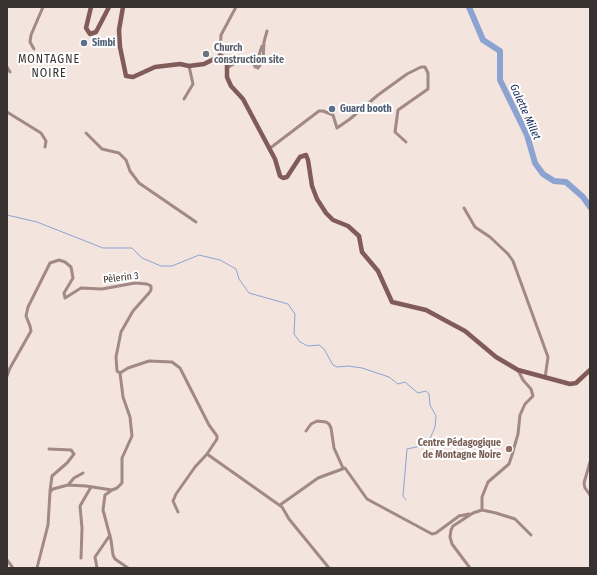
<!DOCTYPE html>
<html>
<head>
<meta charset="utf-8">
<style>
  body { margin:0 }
  #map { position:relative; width:597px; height:575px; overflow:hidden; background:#f3e4de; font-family:"Fira Sans Condensed",sans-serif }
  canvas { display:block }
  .frame { position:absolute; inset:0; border:8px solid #37312f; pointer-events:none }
</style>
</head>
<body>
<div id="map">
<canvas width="597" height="575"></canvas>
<div class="frame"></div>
</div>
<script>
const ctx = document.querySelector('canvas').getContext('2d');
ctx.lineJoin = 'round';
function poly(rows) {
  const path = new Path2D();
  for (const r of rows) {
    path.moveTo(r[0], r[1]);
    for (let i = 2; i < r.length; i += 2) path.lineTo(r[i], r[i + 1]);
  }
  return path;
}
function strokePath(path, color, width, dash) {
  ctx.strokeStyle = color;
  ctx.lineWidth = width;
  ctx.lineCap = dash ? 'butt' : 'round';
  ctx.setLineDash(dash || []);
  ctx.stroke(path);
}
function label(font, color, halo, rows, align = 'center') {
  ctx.font = font + ' "Fira Sans Condensed",sans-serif';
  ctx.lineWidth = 4;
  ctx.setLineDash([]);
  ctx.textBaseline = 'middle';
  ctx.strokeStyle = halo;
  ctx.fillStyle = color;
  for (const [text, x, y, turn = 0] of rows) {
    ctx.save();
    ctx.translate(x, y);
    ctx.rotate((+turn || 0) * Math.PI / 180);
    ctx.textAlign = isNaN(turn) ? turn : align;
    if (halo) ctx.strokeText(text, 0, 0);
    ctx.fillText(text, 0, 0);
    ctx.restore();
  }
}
const stream = poly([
  [7,215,37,222,103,248,132,248,142,258,161,266,172,266,199,255,220,260,236,269,239,279,249,293,288,304,295,314,294,334,300,342,308,346,319,345,324,349,333,365,337,367,348,366,362,368,389,377,398,384,405,382,418,393,426,391,429,394,430,405,436,416,435,427,430,439,421,446,407,449,403,496,406,500]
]);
const river = poly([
  [469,7,483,40,500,51,500,80,527,135,535,163,543,174,554,181,566,182,583,197,590,207]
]);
const street = poly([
  [34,49,30,42,31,35,43,7],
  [220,56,221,35,236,7],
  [7,67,10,72],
  [255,67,262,46],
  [227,68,239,61,245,60,251,62,258,68,263,61,264,42,267,31],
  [184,99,193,84,189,66],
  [7,112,41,133,46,141,45,147],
  [86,133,102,149,119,153,126,160,130,171,139,183,196,222],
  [269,149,319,111,323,111,333,115,337,128,350,119,378,95,407,74,421,67,425,67,428,73,428,89,398,110,395,132,406,142],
  [464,208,475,227,490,237,508,254,513,261,548,357,545,378],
  [7,376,10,368,31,331,30,326,26,316,28,307,50,263,59,260,65,262,71,267,73,278,64,293,65,298,81,288,102,289,135,283,147,284,151,286,151,290,149,293,133,311,121,332,116,357,117,371,120,373,128,368,149,361,172,362,180,368,209,425,217,436,217,439,207,454,195,467,176,494,173,501,178,512],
  [306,431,311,424,317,421,326,422,329,424,331,428,334,448,343,468],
  [49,449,71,450,74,454,67,463,52,476,50,491],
  [207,454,282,507,289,519,329,568],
  [590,462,584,483,585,488,590,495],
  [68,485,74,478,83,473],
  [112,490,105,495,103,510,111,540,113,555,115,559,128,568],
  [280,505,318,478,345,468,367,499,432,534,436,533,459,516,469,514],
  [482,510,496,513,515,519,531,535],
  [81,558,82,528,80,506,91,487],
  [7,560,13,568],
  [37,568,48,525,50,492,53,489,68,485,86,486,112,490,117,488,122,483,122,458,132,436,130,417,123,397,120,373],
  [97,568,95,557,110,535],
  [470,568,452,544,450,537,451,530,453,526,473,513,482,510,482,497,488,482,509,464,512,455,518,434,520,415,525,404,533,396,531,389,523,380,518,370]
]);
const secondary = poly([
  [91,7,86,28,90,34,96,32,109,7],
  [123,7,119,30,120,47,126,76,133,77,155,67,180,64,189,66,204,64,220,56,224,57,227,60,227,77,231,86,243,99,275,159,280,176,283,178,287,177,300,157,306,155,308,160,312,186,317,199,326,213,333,220,348,226,359,236,362,252,378,271,392,302,426,310,450,323,465,331,496,357,518,370,570,384,576,383,590,370]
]);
const markers = [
  [84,43,4,"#5c6f8a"],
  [206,54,4,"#6b7280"],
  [332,109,4,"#5c6f8a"],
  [509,449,4,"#8d6e63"]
];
const serviceNames = [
  ["Simbi",92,43],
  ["Guard booth",340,109]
];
const worshipNames = [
  ["Church",214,48],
  ["construction site",214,60]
];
const streetNames = [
  ["Pèlerin 3",121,278,-7]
];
const educationNames = [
  ["Centre Pédagogique",501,443],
  ["de Montagne Noire",501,455]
];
const waterNames = [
  ["Galette Millet",525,112,66]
];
const quarterNames = [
  ["MONTAGNE",49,60],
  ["NOIRE",49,74]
];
strokePath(stream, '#8ca3d2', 1);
strokePath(river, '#8ca3d2', 6);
strokePath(street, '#a38986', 3);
strokePath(secondary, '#815b58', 4.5);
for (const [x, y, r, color] of markers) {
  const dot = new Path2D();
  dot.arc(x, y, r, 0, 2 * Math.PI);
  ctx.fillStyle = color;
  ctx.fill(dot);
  strokePath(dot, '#fff', 1.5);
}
label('bold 10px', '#4e5e75', '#fff', serviceNames, 'left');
label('bold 10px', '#5b616d', '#fff', worshipNames, 'left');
label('10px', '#37312f', '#fff', streetNames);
label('bold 10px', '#785e54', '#fff', educationNames, 'right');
label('italic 11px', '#0d245b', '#fff', waterNames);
ctx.letterSpacing = '1px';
label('12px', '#37312f', '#fff', quarterNames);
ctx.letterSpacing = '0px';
</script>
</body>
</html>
